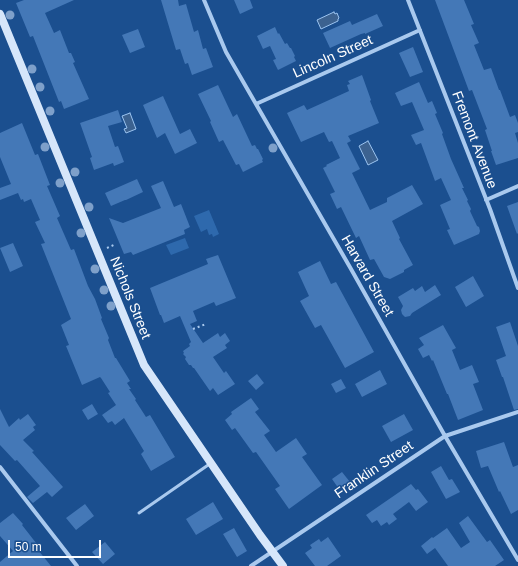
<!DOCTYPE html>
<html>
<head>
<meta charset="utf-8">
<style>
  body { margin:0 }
  #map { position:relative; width:518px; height:566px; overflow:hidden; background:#1b4f8f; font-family:Arial,sans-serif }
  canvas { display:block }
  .scale { position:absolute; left:8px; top:540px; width:93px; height:18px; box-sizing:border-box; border:2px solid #fff; border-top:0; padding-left:5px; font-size:12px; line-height:14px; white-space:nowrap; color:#fff; -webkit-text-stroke:3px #1b4f8f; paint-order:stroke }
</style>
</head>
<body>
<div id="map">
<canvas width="518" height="566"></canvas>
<div class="scale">50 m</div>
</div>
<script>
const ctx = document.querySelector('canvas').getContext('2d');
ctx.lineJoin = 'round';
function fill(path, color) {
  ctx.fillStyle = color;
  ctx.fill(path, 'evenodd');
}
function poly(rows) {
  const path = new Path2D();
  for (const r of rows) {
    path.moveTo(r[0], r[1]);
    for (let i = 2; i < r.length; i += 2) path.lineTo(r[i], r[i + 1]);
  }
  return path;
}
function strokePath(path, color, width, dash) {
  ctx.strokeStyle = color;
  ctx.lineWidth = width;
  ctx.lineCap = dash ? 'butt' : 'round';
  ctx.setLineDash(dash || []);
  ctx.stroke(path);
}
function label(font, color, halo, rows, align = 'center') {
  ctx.font = font + ' Arial,sans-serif';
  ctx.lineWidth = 3;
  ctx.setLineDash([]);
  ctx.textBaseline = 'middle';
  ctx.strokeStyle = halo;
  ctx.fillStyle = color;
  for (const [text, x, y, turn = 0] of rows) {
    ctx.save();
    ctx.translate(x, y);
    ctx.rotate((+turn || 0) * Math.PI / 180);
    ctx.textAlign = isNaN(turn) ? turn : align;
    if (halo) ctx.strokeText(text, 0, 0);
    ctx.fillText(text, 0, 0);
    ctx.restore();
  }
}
const green = poly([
  [209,210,219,234,213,237,212,234,209,235,207,229,201,232,194,216],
  [185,238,189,248,171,255,166,245]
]);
const water = poly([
  [334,12,335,14,337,13,339,18,338,19,338,21,321,29,317,20,334,12],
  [130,113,136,129,126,133,124,129,127,128,122,116,130,113],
  [368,141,378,160,368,165,359,146,368,141]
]);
const building = poly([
  [24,0,74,0,45,13,54,33,60,30,69,53,71,53,75,62,73,63,89,99,64,109,61,101,59,102,33,36,30,37,16,3],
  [161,0,178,0,179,6,186,4,194,32,198,30,203,49,206,48,213,67,192,75,188,63,185,64,180,49,176,50],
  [234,0,250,0,253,8,240,14],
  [435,0,464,0,474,24,471,25,479,43,474,45,484,70,491,68,499,90,500,90,510,117,515,115,518,123,518,132,515,133,518,143,518,158,496,165,491,151,492,151,485,130,487,129,472,90,469,91],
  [377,14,383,26,365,34,365,33,361,34,330,48,323,33,350,21,352,25],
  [275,27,278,34,279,33,285,44,287,43,290,48,291,48,295,56,294,57,296,61,278,70,273,60,276,59,270,46,263,49,257,36],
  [138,29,145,47,130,53,122,35],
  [413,47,423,72,410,77,399,53],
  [362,75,371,100,370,101,379,123,348,136,351,141,347,143,360,169,352,173,370,210,387,202,387,198,412,185,423,204,392,221,400,238,399,239,413,265,404,270,404,272,390,279,384,277,374,259,370,260,359,236,356,238,341,207,337,209,330,194,335,192,323,168,327,166,326,165,340,158,332,141,329,142,324,132,301,142,287,113,304,105,307,110,349,91,347,85,350,84,348,81],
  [419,82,428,103,432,101,437,113,435,114,443,133,442,134,451,159,464,188,462,188,468,200,467,201,471,209,470,211,477,226,479,227,480,231,479,234,454,245,447,230,450,229,440,205,451,200,441,178,435,181,421,143,416,145,411,135,424,130,412,102,401,106,395,93],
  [218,85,233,117,237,114,252,146,255,145,257,149,258,149,263,159,262,160,263,162,243,172,239,164,236,165,223,140,219,142,210,122,211,121,198,94],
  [163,96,180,134,190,129,197,143,175,154,165,133,157,138,143,105],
  [118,110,122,122,108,126,115,147,118,146,124,162,114,166,113,163,94,170,90,158,92,157,80,123],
  [22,123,35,155,38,154,50,185,47,186,60,216,57,218,71,250,74,249,88,286,95,299,102,318,101,319,109,338,108,340,115,358,116,358,130,381,127,383,131,389,129,389,136,399,135,400,146,417,150,415,175,457,151,471,141,454,144,451,124,418,115,425,112,421,108,423,102,415,116,405,108,393,110,392,101,378,100,377,82,385,66,346,69,345,61,325,71,319,41,244,45,243,35,222,40,220,31,199,24,202,23,199,21,200,18,193,0,200,0,188,11,184,0,157,0,133],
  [137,179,143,192,126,200,125,200,111,206,105,193],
  [163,181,174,207,181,204,190,227,184,230,185,234,133,255,131,252,124,254,109,218,123,223,161,208,151,186],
  [518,202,518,233,517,234,507,206],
  [13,243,23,266,10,272,0,248],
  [218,255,236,298,216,306,214,302,193,311,197,321,190,324,203,343,218,333,220,337,225,333,230,341,225,345,227,348,213,357,224,373,226,371,235,384,218,395,213,388,210,391,194,368,193,368,191,365,189,365,185,359,186,357,183,354,184,353,183,351,190,346,189,344,191,342,180,316,164,323,161,315,160,315,150,288,208,264,206,259],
  [320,261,331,284,336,282,374,352,345,368,321,325,315,328,300,301,309,296,298,272],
  [473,276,484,296,466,307,455,287],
  [435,285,441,295,412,313,410,316,405,317,402,314,401,310,403,306,398,297,413,288,415,291,422,286,425,292],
  [510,322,518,346,518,409,514,410,503,377,502,377,496,360,506,356,496,327],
  [443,325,456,348,452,350,460,370,472,365,479,382,473,384,483,410,458,420,448,394,447,394,433,360,432,361,429,355,423,358,418,349,424,345,419,338],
  [380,370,387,384,362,397,355,384],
  [257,374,264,383,256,390,248,381],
  [341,379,346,388,336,393,331,384],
  [251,398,259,409,255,412,270,431,264,435,276,452,296,438,307,454,302,457,322,485,289,509,275,489,280,486,256,452,253,453,235,428,232,430,225,420,232,414,231,412],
  [92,404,98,414,88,420,82,410],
  [0,409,9,427,19,418,20,420,28,414,36,425,33,427,35,430,23,440,34,451,32,452,63,487,52,497,47,492,33,503,27,497,40,486,17,460,15,461,0,445],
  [404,414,413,430,391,442,382,426],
  [504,442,513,467,518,465,518,510,511,514,500,491,499,492,488,466,481,468,476,451],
  [441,466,449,480,452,479,460,492,446,499,431,472],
  [342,472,350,482,339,489,332,479],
  [411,484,416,490,418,489,428,502,416,511,409,502,393,514,397,519,389,525,387,522,381,526,377,520,372,523,366,515],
  [213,502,223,519,196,535,186,519],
  [85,504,94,516,76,530,66,518],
  [13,513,23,524,22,525,40,548,38,550,51,566,0,566,0,562,13,551,0,536,0,523],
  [468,516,487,542,490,540,504,560,495,566,448,566,435,548,427,554,421,546,432,537,433,538,447,528,461,548,470,542,459,523],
  [234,528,247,551,237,557,223,534],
  [328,537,341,556,327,566,315,566,305,553,312,548,310,545,319,539,321,542],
  [105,542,115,554,103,564,92,552]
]);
const path = poly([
  [107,248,116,244],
  [193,329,206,324]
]);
const lane = poly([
  [139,513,211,463]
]);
const street = poly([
  [204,0,226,52,351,269,445,436,518,560],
  [408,0,490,209,518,288],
  [256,104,420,30],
  [486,200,518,186],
  [0,467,77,566],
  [251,566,445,436,518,412]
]);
const secondary = poly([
  [0,14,144,365,260,535,283,566]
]);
const trees = [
  [10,15],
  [32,69],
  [40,87],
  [50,111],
  [45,147],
  [273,148],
  [75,172],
  [60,183],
  [89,207],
  [81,233],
  [95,269],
  [104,290],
  [111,306]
];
const streetNames = [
  ["Lincoln Street",333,57,-24],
  ["Fremont Avenue",474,140,69],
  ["Harvard Street",367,276,60],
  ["Nichols Street",130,298,68],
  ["Franklin Street",374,470,-34]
];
fill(green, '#2e69ad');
fill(water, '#3c6290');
strokePath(water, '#9cc4f0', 1);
fill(building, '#4478b7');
strokePath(path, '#a9c9ee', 2, [2, 3]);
strokePath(lane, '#a9c9ee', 3);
strokePath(street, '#a9c9ee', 4);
strokePath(secondary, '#d6e6fa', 8);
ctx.fillStyle = '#7ea0ca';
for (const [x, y] of trees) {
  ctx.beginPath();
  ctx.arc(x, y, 4.5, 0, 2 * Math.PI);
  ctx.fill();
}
label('14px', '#fff', '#1b4f8f', streetNames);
</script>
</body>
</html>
